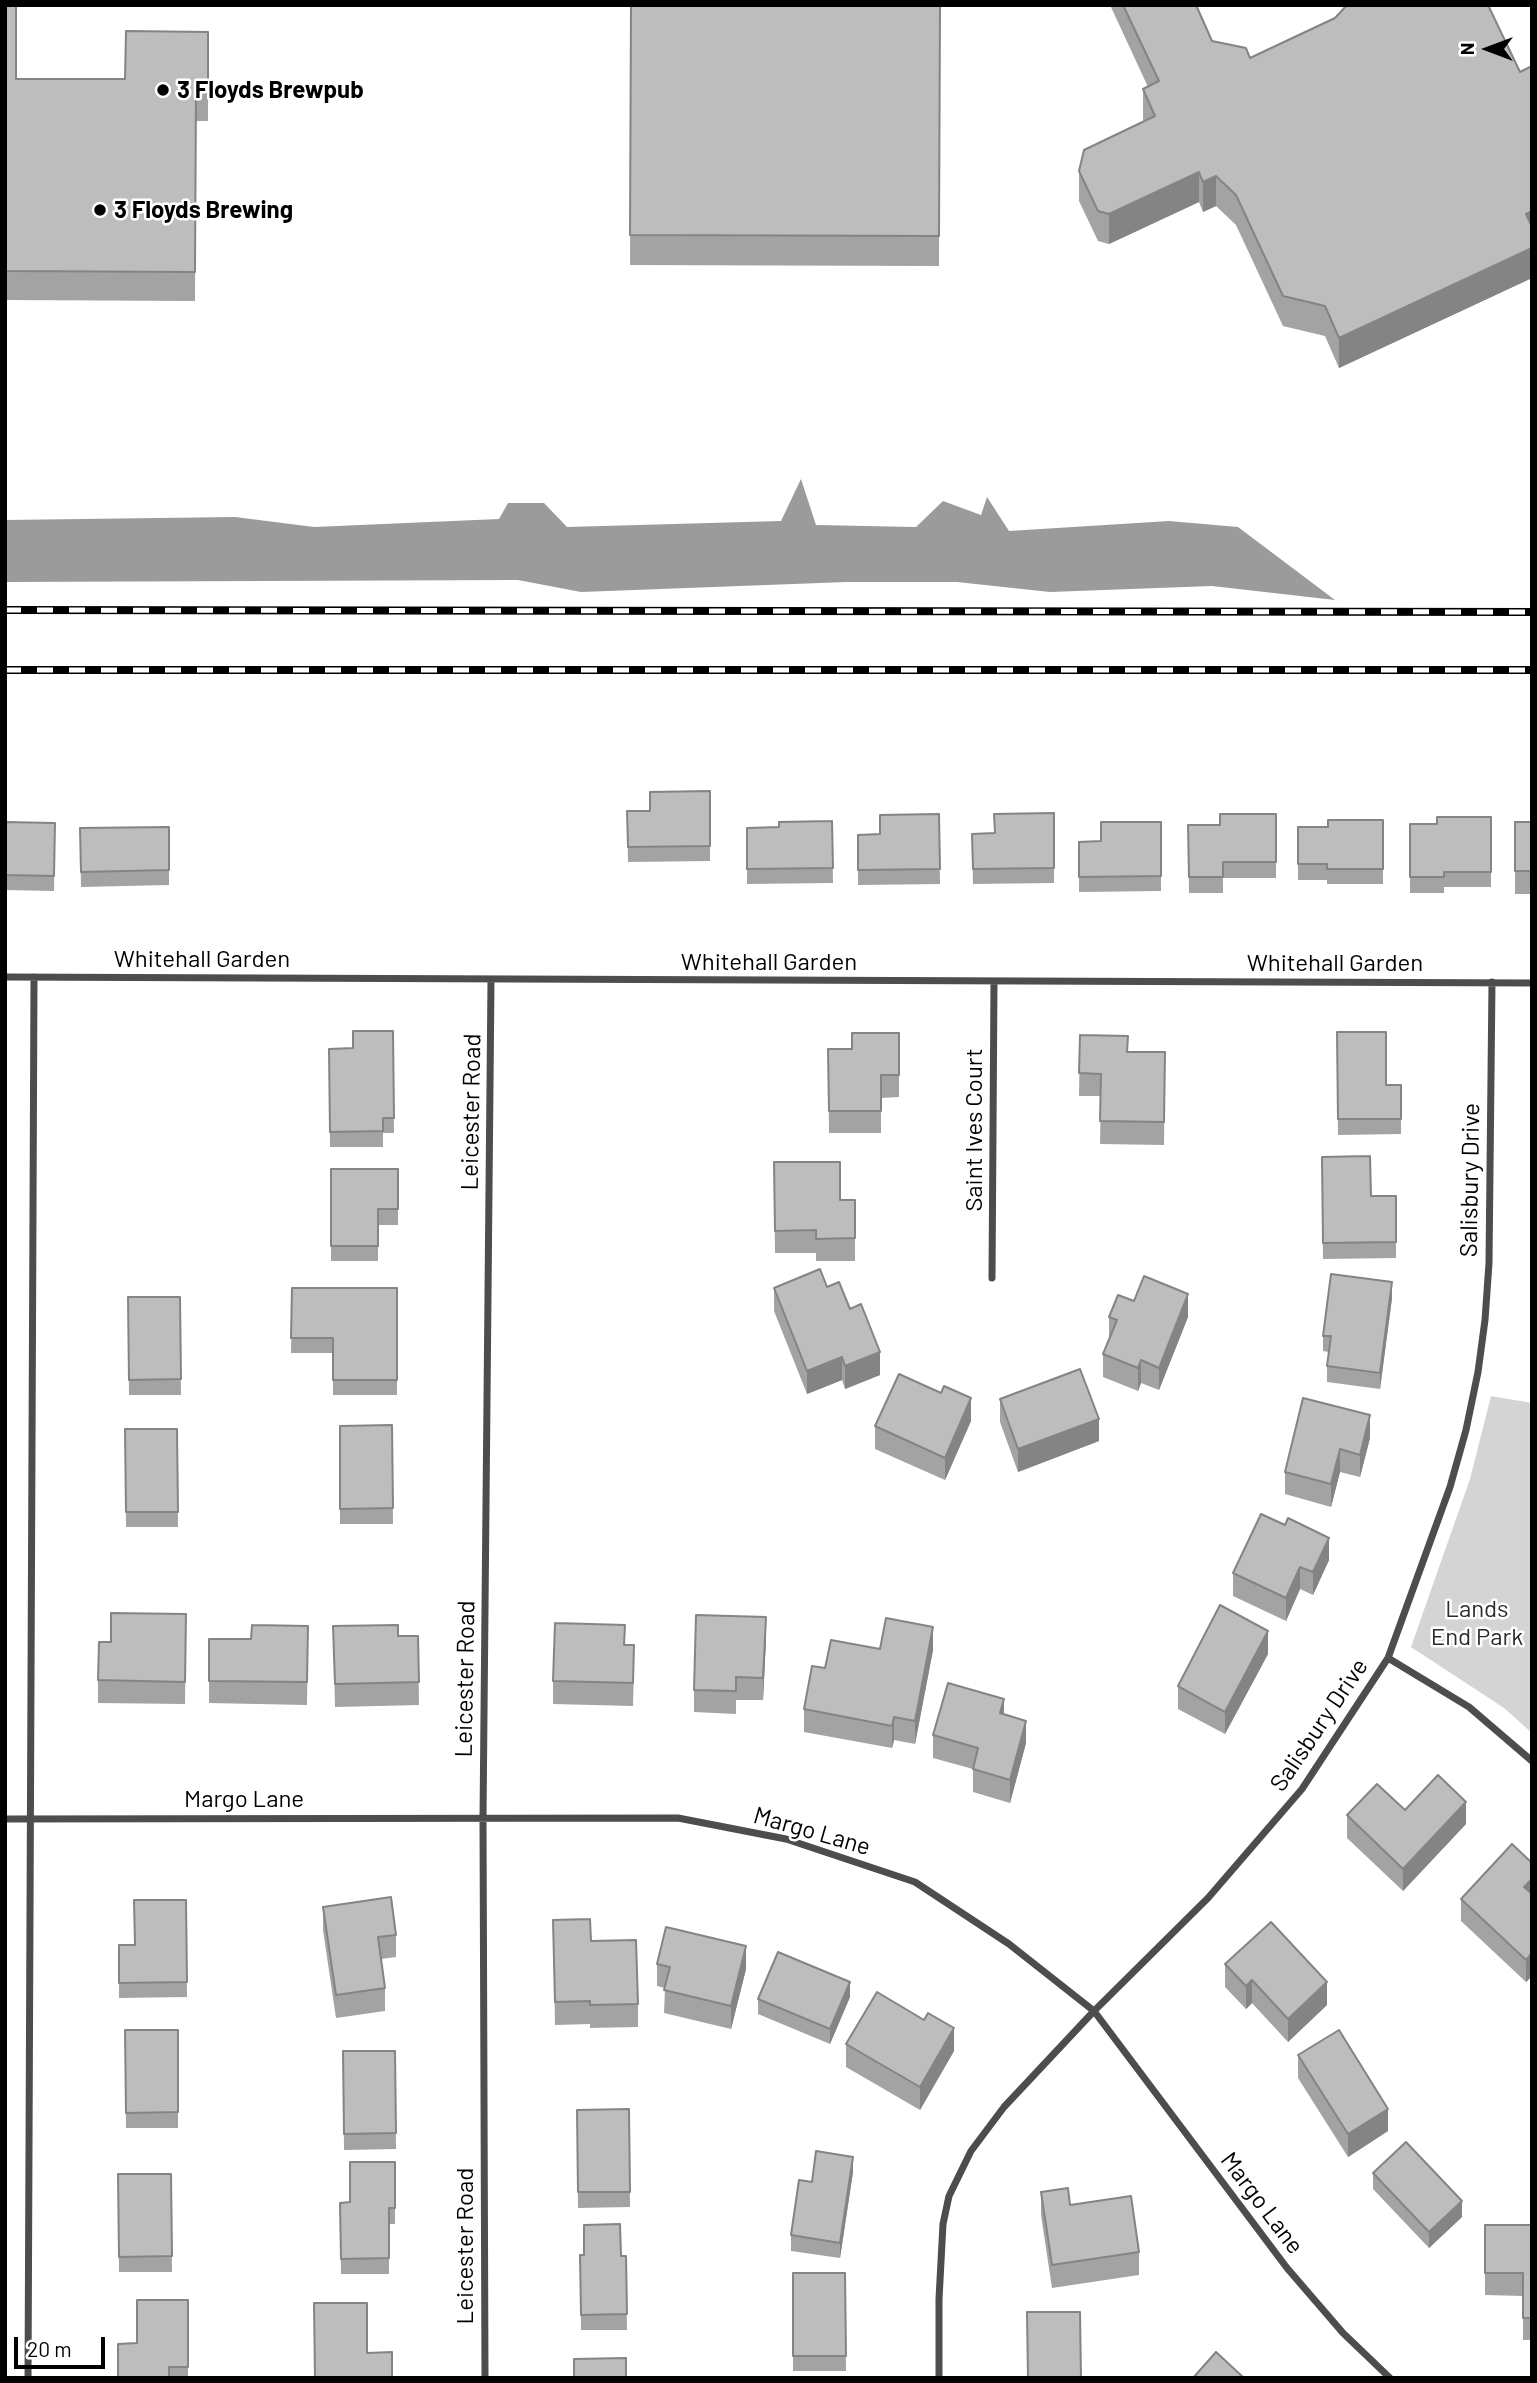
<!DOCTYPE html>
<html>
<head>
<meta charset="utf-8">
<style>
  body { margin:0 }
  #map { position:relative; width:1537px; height:2383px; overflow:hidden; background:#fff; font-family:Barlow,sans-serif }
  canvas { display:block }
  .frame { position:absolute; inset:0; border:7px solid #000; pointer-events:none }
  .north { position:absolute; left:1453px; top:14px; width:70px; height:70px; -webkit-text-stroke:5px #fff; paint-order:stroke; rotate:270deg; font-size:19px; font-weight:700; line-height:28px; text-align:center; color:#000 }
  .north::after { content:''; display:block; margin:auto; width:24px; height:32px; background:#000; clip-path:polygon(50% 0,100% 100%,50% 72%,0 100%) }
  .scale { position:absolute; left:14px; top:2337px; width:91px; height:32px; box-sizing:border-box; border:4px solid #000; border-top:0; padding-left:9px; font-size:21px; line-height:24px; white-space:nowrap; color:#000; -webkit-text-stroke:5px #fff; paint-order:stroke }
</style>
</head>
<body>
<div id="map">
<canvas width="1537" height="2383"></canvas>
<div class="frame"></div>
<div class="north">N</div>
<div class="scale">20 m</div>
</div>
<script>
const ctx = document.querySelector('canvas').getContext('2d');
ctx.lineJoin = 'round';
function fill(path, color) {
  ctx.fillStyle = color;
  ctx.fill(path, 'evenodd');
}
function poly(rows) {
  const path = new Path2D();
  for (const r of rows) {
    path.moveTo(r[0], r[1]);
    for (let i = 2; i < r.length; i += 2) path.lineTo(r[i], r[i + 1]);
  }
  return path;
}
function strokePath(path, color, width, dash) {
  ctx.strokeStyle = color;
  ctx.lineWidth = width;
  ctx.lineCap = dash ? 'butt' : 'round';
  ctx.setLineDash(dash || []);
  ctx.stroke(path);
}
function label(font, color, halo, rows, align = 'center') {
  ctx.font = font + ' Barlow,sans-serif';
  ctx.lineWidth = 5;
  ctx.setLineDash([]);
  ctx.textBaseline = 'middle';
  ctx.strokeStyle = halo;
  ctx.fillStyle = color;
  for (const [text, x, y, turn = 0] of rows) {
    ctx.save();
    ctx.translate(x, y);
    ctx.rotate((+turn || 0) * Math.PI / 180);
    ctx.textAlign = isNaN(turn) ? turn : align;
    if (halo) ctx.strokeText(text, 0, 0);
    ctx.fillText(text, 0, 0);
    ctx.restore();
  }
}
const green = poly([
  [1491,1396,1532,1403,1532,1733,1504,1708,1411,1647,1470,1479]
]);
const water = poly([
  [801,479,816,525,916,527,943,501,981,515,987,497,1009,531,1169,521,1238,527,1335,600,1212,586,1050,592,957,582,846,582,581,592,518,580,5,582,5,520,235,517,314,527,499,519,508,503,544,503,567,527,781,521]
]);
const street = poly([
  [5,977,1532,983],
  [992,1278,994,982],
  [1388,1658,1469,1707,1532,1761],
  [5,1819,678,1818,786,1839,915,1882,1009,1944,1094,2011,1287,2268,1343,2333,1390,2378],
  [28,2378,34,977],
  [485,2378,483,1818,491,980],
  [939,2378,939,2299,943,2224,949,2196,971,2151,1004,2107,1094,2011,1208,1898,1302,1789,1388,1658,1450,1487,1466,1430,1478,1372,1485,1320,1489,1263,1492,982]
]);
const rail = poly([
  [5,610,1532,612],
  [5,670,1532,670]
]);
const wall = poly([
  [5,5,16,79,125,79,208,32,208,121,196,121,195,301,5,300],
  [631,5,940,5,939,266,630,265],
  [1110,5,1196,5,1212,41,1250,58,1520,72,1532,66,1532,278,1339,368,1325,336,1283,326,1236,225,1216,206,1203,212,1199,202,1109,244,1098,241,1079,201,1079,171,1144,121,1143,119,1143,89,1148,87],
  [710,791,710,861,628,862,627,811,650,811],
  [1054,813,1054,883,973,884,972,834,994,833],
  [939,814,940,884,858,885,858,835,880,834],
  [1276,814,1276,878,1223,878,1223,893,1189,893,1188,825,1220,825],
  [1491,817,1491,887,1444,887,1444,893,1410,893,1410,824,1437,824],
  [1383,820,1383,884,1327,884,1327,880,1298,880,1298,827,1328,827],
  [832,821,833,883,747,884,747,828,779,827],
  [5,822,55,823,54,891,5,890],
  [1161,822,1161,891,1079,892,1079,842,1101,841],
  [1515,822,1532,822,1532,894,1515,894],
  [169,827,169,885,81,887,80,828],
  [393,1031,394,1133,383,1133,383,1147,330,1147,329,1049,353,1048],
  [1337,1032,1386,1085,1401,1085,1401,1134,1338,1135],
  [899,1033,899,1097,881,1098,881,1133,829,1133,828,1049,852,1049],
  [1080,1035,1128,1052,1165,1052,1164,1145,1100,1144,1101,1096,1079,1096],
  [1322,1157,1371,1196,1396,1196,1396,1258,1323,1259],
  [774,1162,840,1200,855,1200,855,1261,816,1261,816,1253,775,1253],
  [331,1169,398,1169,398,1225,378,1225,378,1261,331,1261],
  [827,1287,850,1309,880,1375,845,1389,842,1380,807,1394,774,1311,774,1288],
  [292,1288,397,1288,397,1395,333,1395,333,1353,291,1353],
  [128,1297,180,1297,181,1395,129,1395],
  [1392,1298,1380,1389,1327,1382,1327,1366,1329,1352,1323,1351,1323,1336],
  [1134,1301,1188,1317,1159,1390,1141,1383,1138,1391,1103,1377,1103,1354,1109,1340,1109,1317],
  [1000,1399,1099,1441,1018,1472,1000,1422],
  [971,1421,945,1480,875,1449,875,1426],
  [392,1425,393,1524,340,1524,340,1426],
  [125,1429,177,1429,178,1527,126,1527],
  [1370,1438,1360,1477,1340,1472,1331,1507,1285,1494,1285,1472],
  [1329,1560,1313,1595,1300,1589,1286,1621,1233,1596,1233,1573],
  [186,1614,185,1704,98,1703,98,1680,111,1642],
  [308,1626,307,1705,209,1703,209,1639,251,1639],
  [333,1626,398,1636,418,1636,419,1705,335,1707],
  [766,1639,763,1700,736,1700,736,1714,694,1712,694,1690],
  [625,1645,634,1667,633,1706,553,1704,553,1681],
  [880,1649,933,1650,915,1744,894,1740,892,1748,804,1732,804,1709,825,1668],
  [1268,1654,1225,1734,1178,1709,1178,1686],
  [1004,1714,1026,1743,1010,1803,973,1792,973,1769,933,1758,933,1735],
  [1405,1810,1466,1824,1403,1891,1347,1838,1347,1815],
  [1532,1863,1532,1976,1526,1982,1461,1921,1461,1899],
  [186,1900,187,1997,119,1998,119,1945,135,1945],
  [323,1907,396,1935,396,1957,381,1959,385,1988,385,2011,336,2018,323,1930],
  [553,1920,591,1941,638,2004,638,2027,590,2028,590,2024,555,2025],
  [657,1964,746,1969,731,2029,664,2013,665,1988,657,1986],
  [1225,1964,1327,2005,1288,2042,1252,2003,1246,2009,1225,1987],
  [850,1997,830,2044,758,2014,758,1999],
  [125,2030,178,2030,178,2128,126,2128],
  [846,2044,954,2051,920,2110,846,2067],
  [343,2051,395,2051,396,2149,344,2150],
  [1298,2055,1388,2131,1348,2157,1298,2078],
  [629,2109,630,2207,578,2208,577,2110],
  [395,2162,395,2224,389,2224,389,2274,341,2274,340,2203,350,2202],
  [853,2172,840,2258,791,2251,791,2235,812,2182],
  [1373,2173,1462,2217,1429,2248,1373,2189],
  [118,2174,171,2174,172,2272,119,2272],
  [1041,2192,1070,2205,1139,2252,1139,2275,1052,2288,1041,2215],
  [1485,2225,1532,2225,1532,2340,1523,2340,1523,2296,1485,2295],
  [580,2255,626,2256,627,2330,581,2330],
  [793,2273,845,2273,846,2371,793,2371],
  [188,2300,188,2378,118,2378,137,2343]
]);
const shadedWall = poly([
  [1199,172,1199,202,1109,244,1109,214],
  [1216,176,1216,206,1203,212,1203,182],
  [1532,211,1532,241,1526,214],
  [1532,248,1532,278,1339,368,1339,338],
  [1392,1282,1392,1298,1380,1389,1380,1373],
  [1188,1294,1188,1317,1159,1390,1159,1368],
  [880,1352,880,1375,845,1389,845,1366],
  [842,1357,842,1380,807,1394,807,1371],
  [1141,1360,1141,1383,1138,1391,1138,1368],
  [971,1398,971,1421,945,1480,945,1458],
  [1370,1415,1370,1438,1360,1477,1360,1455],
  [1099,1419,1099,1441,1018,1472,1018,1449],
  [1340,1449,1340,1472,1331,1507,1331,1484],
  [1329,1538,1329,1560,1313,1595,1313,1572],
  [1300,1567,1300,1589,1286,1621,1286,1598],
  [766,1617,766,1639,763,1700,763,1678],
  [933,1627,933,1650,915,1744,915,1721],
  [1268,1631,1268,1654,1225,1734,1225,1712],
  [1004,1699,1004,1722,1000,1713],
  [894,1717,894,1740,892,1748,892,1726],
  [1026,1721,1026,1743,1010,1803,1010,1780],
  [1466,1802,1466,1824,1403,1891,1403,1869],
  [1532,1879,1532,1901,1524,1887],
  [746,1946,746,1969,731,2029,731,2006],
  [1532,1953,1532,1976,1526,1982,1526,1960],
  [1252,1980,1252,2003,1246,2009,1246,1986],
  [850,1982,850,1997,830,2044,830,2029],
  [1327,1982,1327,2005,1288,2042,1288,2019],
  [954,2028,954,2051,920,2110,920,2087],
  [1388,2109,1388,2131,1348,2157,1348,2134],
  [853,2157,853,2172,840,2258,840,2243],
  [1462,2201,1462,2217,1429,2248,1429,2232]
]);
const building = poly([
  [5,5,16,5,16,79,125,79,126,31,208,32,208,91,196,91,195,272,5,271,5,5],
  [631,5,940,5,939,236,630,235,631,5],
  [1123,5,1196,5,1212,41,1246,48,1250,58,1335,18,1347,5,1488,5,1520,72,1532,66,1532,211,1526,214,1532,227,1532,248,1339,338,1325,306,1283,296,1236,195,1216,176,1203,182,1199,172,1109,214,1098,211,1079,171,1084,150,1155,116,1143,89,1159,81,1123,5],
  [710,791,710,846,628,847,627,811,650,811,650,792,710,791],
  [1054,813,1054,868,973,869,972,834,995,833,994,814,1054,813],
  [939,814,940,869,858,870,858,835,880,834,880,815,939,814],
  [1220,814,1276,814,1276,862,1223,862,1223,877,1189,877,1188,825,1220,825,1220,814],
  [1437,817,1491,817,1491,872,1444,872,1444,877,1410,877,1410,824,1437,824,1437,817],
  [1328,820,1383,820,1383,869,1327,869,1327,864,1298,864,1298,827,1328,827,1328,820],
  [832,821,833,868,747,869,747,828,779,827,779,822,832,821],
  [5,822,55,823,54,876,5,875,5,822],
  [1101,822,1161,822,1161,876,1079,877,1079,842,1101,841,1101,822],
  [1515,822,1532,822,1532,871,1515,871,1515,822],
  [169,827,169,870,81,872,80,828,169,827],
  [353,1031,393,1031,394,1118,383,1118,383,1131,330,1132,329,1049,353,1048,353,1031],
  [1337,1032,1386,1032,1386,1085,1401,1085,1401,1119,1338,1119,1337,1032],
  [852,1033,899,1033,899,1075,881,1075,881,1111,829,1111,828,1049,852,1049,852,1033],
  [1080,1035,1128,1036,1127,1052,1165,1052,1164,1122,1100,1121,1101,1074,1079,1073,1080,1035],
  [1370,1156,1371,1196,1396,1196,1396,1242,1323,1243,1322,1157,1370,1156],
  [774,1162,840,1162,840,1200,855,1200,855,1238,816,1239,816,1230,775,1231,774,1162],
  [331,1169,398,1169,398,1209,378,1209,378,1246,331,1246,331,1169],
  [820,1269,827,1287,839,1282,850,1309,861,1304,880,1352,845,1366,842,1357,807,1371,774,1288,820,1269],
  [1331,1274,1392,1282,1380,1373,1327,1366,1331,1336,1323,1336,1331,1274],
  [1144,1276,1188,1294,1159,1368,1141,1360,1138,1368,1103,1354,1117,1320,1109,1317,1118,1295,1134,1301,1144,1276],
  [292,1288,397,1288,397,1380,333,1380,333,1338,291,1338,292,1288],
  [128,1297,180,1297,181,1379,129,1380,128,1297],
  [1080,1369,1099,1419,1018,1449,1000,1399,1080,1369],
  [899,1374,941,1393,944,1386,971,1398,945,1458,875,1426,899,1374],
  [1303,1398,1370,1415,1360,1455,1340,1449,1331,1484,1285,1472,1303,1398],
  [392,1425,393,1508,340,1509,340,1426,392,1425],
  [125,1429,177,1429,178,1512,126,1512,125,1429],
  [1261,1514,1285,1525,1288,1518,1329,1538,1313,1572,1300,1567,1286,1598,1233,1573,1261,1514],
  [1220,1605,1268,1631,1225,1712,1178,1686,1220,1605],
  [111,1613,186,1614,185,1682,98,1680,99,1642,111,1642,111,1613],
  [696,1615,766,1617,763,1678,736,1677,736,1691,694,1690,696,1615],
  [886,1618,933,1627,915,1721,894,1717,892,1726,804,1709,812,1666,825,1668,831,1640,880,1649,886,1618],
  [555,1623,625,1625,624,1645,634,1645,633,1683,553,1681,555,1623],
  [252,1625,308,1626,307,1682,209,1681,209,1639,251,1639,252,1625],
  [398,1625,398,1636,418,1636,419,1682,335,1684,333,1626,398,1625],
  [948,1683,1004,1699,1000,1713,1026,1721,1010,1780,973,1769,978,1748,933,1735,948,1683],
  [1438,1775,1466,1802,1403,1869,1347,1815,1377,1784,1405,1810,1438,1775],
  [1512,1844,1532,1863,1532,1879,1524,1887,1532,1894,1532,1953,1526,1960,1461,1899,1512,1844],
  [391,1897,396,1935,378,1937,385,1988,336,1995,323,1907,391,1897],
  [134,1900,186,1900,187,1982,119,1983,119,1945,135,1945,134,1900],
  [590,1919,591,1941,636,1940,638,2004,590,2005,590,2001,555,2002,553,1920,590,1919],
  [1271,1922,1327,1982,1288,2019,1252,1980,1246,1986,1225,1964,1271,1922],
  [666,1927,746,1946,731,2006,664,1990,670,1967,657,1964,666,1927],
  [778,1952,850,1982,830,2029,758,1999,778,1952],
  [877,1992,924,2020,928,2013,954,2028,920,2087,846,2044,877,1992],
  [125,2030,178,2030,178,2112,126,2113,125,2030],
  [1339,2030,1388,2109,1348,2134,1298,2055,1339,2030],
  [343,2051,395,2051,396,2133,344,2134,343,2051],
  [629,2109,630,2192,578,2192,577,2110,629,2109],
  [1406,2142,1462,2201,1429,2232,1373,2173,1406,2142],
  [816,2151,853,2157,840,2243,791,2235,799,2180,812,2182,816,2151],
  [350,2162,395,2162,395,2208,389,2208,389,2258,341,2259,340,2203,350,2202,350,2162],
  [118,2174,171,2174,172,2256,119,2257,118,2174],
  [1068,2188,1070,2205,1131,2196,1139,2252,1052,2265,1041,2192,1068,2188],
  [620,2224,621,2256,626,2256,627,2314,581,2315,580,2255,584,2255,584,2225,620,2224],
  [1485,2225,1532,2225,1532,2318,1523,2318,1523,2273,1485,2273,1485,2225],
  [793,2273,845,2273,846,2356,793,2356,793,2273],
  [137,2300,188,2300,188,2367,169,2367,169,2378,118,2378,118,2344,137,2343,137,2300],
  [314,2303,367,2303,367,2353,392,2352,392,2378,315,2378,314,2303],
  [1027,2312,1080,2312,1081,2378,1028,2378,1027,2312],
  [1216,2352,1244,2378,1193,2378,1216,2352],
  [626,2358,626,2378,574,2378,574,2359,626,2358]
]);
const markers = [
  [163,90,7,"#000"],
  [100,210,7,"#000"]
];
const poiNames = [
  ["3 Floyds Brewpub",177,90],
  ["3 Floyds Brewing",114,210]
];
const streetNames = [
  ["Whitehall Garden",202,959],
  ["Whitehall Garden",769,962],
  ["Whitehall Garden",1335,963],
  ["Leicester Road",471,1112,-89],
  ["Saint Ives Court",974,1130,-90],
  ["Salisbury Drive",1470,1180,-89],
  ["Leicester Road",465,1679,-89],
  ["Salisbury Drive",1319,1725,-56],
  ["Margo Lane",244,1799],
  ["Margo Lane",812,1831,16],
  ["Margo Lane",1262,2203,53],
  ["Leicester Road",465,2246,-90]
];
const parkNames = [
  ["Lands",1477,1609],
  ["End Park",1477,1637]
];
fill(green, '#d4d4d4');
fill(water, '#9b9b9b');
strokePath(street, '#4d4d4d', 7);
strokePath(rail, '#000', 8);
strokePath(rail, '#fff', 5, [16]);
fill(wall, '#a3a3a3');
fill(shadedWall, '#848484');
fill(building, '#bdbdbd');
strokePath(building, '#848484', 2);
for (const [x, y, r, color] of markers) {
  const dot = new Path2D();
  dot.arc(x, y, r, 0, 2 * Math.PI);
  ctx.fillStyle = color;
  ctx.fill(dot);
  strokePath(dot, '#fff', 2.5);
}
label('bold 24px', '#000', '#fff', poiNames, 'left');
label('24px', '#000', '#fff', streetNames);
label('24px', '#2b2b2b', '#fff', parkNames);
</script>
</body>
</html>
